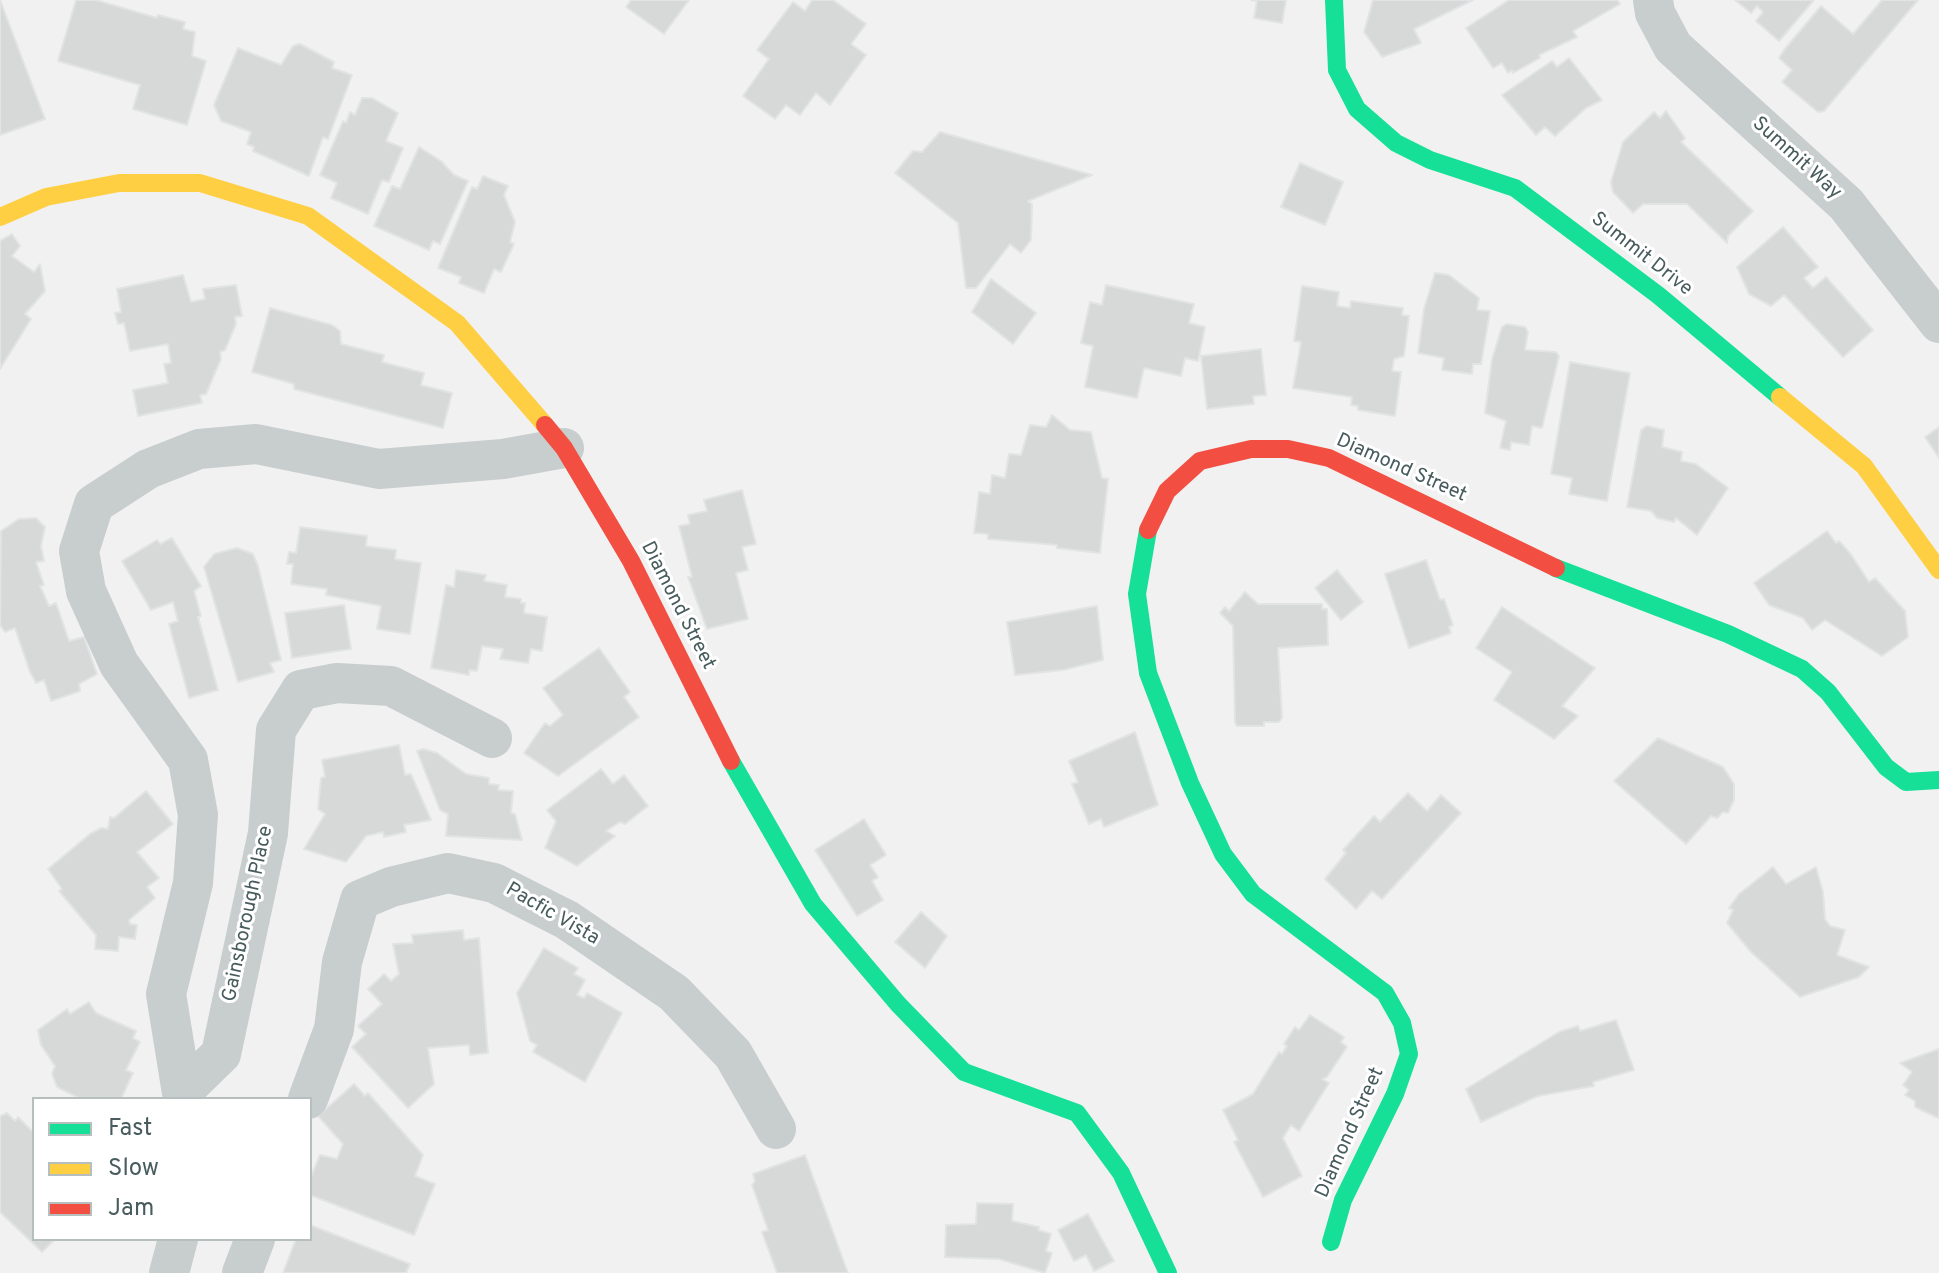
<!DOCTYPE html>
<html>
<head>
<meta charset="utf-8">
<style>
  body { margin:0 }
  #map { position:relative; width:1939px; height:1273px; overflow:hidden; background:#f1f1f1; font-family:Overpass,sans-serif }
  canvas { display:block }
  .legend { position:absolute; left:32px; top:1097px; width:280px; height:144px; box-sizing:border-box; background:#fff; border:2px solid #b6bebe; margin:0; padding:10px 14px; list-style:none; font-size:24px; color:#485c5d }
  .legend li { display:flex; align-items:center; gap:16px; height:40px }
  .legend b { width:40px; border:2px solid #b6bebe }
</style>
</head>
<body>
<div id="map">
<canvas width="1939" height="1273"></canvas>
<ul class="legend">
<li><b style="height:10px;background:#16e098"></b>Fast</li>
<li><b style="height:10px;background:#ffcf43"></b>Slow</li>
<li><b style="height:10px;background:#f24e42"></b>Jam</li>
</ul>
</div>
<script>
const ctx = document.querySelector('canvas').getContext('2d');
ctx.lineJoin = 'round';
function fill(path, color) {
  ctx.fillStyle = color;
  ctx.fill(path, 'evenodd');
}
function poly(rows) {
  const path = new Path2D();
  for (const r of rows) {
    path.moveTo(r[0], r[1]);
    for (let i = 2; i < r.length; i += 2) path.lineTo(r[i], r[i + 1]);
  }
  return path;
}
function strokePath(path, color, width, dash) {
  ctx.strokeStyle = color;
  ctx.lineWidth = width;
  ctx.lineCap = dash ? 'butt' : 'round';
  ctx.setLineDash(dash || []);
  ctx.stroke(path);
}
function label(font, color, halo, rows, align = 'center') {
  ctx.font = font + ' Overpass,sans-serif';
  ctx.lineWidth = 6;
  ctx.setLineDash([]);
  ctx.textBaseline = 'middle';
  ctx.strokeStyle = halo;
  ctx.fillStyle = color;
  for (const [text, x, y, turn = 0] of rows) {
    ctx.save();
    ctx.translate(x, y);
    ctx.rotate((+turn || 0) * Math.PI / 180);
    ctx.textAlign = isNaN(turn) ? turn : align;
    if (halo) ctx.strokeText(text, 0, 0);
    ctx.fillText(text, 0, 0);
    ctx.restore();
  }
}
const building = poly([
  [0,0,45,119,0,135,0,0],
  [76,0,96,0,157,18,158,15,185,22,183,29,195,32,192,56,206,61,187,125,133,109,140,85,58,61,76,0],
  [631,0,689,0,664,34,626,7,631,0],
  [812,0,833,0,866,24,851,44,866,55,830,105,816,93,800,115,786,105,775,119,743,96,769,59,757,50,793,2,805,11,812,0],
  [1251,0,1286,0,1282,23,1254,18,1257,1,1251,0],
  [1373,0,1473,0,1414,29,1421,43,1382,57,1364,32,1373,0],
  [1509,0,1617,0,1620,4,1573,31,1577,37,1539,55,1540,58,1513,73,1512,70,1508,73,1502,63,1493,68,1466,28,1509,0],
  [1735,0,1814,0,1779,41,1756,21,1763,12,1757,6,1751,13,1735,0],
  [1882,0,1918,0,1824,111,1818,112,1782,82,1792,70,1779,58,1784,50,1821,6,1853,34,1882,0],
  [300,44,334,62,332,68,352,75,328,139,323,137,309,176,253,151,254,147,247,144,251,132,221,121,214,105,238,48,281,65,293,46,300,44],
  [1569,58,1602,100,1586,108,1555,136,1545,127,1536,135,1502,95,1552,61,1557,67,1569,58],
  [362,98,372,98,398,113,386,141,403,148,389,182,382,180,368,214,331,198,337,183,320,175,343,121,346,123,350,112,355,115,362,98],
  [1666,111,1685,138,1681,142,1753,211,1728,236,1727,243,1687,204,1643,204,1633,213,1613,192,1611,182,1623,142,1654,112,1660,118,1666,111],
  [940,132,1092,175,1028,201,1032,204,1031,240,1021,253,1010,244,976,288,966,288,958,223,895,173,913,151,922,152,940,132],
  [419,147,441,161,454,175,468,181,440,244,433,241,429,250,374,226,392,186,400,189,419,147],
  [1300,163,1343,182,1325,225,1281,207,1300,163],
  [483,176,508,186,504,195,515,222,510,242,514,244,501,272,494,269,484,293,459,283,461,277,438,268,472,187,477,189,483,176],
  [1783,227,1818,267,1804,278,1813,288,1826,277,1873,330,1843,357,1784,295,1771,306,1749,294,1737,267,1783,227],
  [12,234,20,246,12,256,34,272,40,264,45,291,25,314,31,319,0,369,0,241,12,234],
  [1435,273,1449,275,1479,298,1477,310,1490,311,1481,364,1473,364,1472,374,1442,370,1444,358,1418,353,1424,309,1435,273],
  [183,275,191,302,205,299,203,289,236,285,242,316,235,317,236,324,225,350,220,352,221,359,206,394,200,395,202,403,138,416,133,390,168,383,164,364,171,363,168,344,130,351,124,323,118,324,115,313,121,312,117,289,183,275],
  [991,279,1036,313,1013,344,972,312,991,279],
  [1106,285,1194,304,1189,323,1205,327,1198,361,1185,358,1181,376,1144,368,1137,398,1085,387,1093,346,1081,343,1090,302,1102,305,1106,285],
  [1302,286,1339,292,1337,306,1350,308,1351,301,1403,308,1402,315,1409,316,1404,356,1394,359,1392,371,1401,372,1395,416,1358,410,1358,406,1351,405,1352,397,1293,388,1301,342,1294,341,1302,286],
  [270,308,332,325,340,331,341,344,384,355,382,362,424,373,421,385,452,393,443,428,294,389,294,384,252,372,270,308],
  [1507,324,1525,327,1528,332,1525,350,1556,352,1559,356,1542,428,1532,426,1529,445,1511,442,1510,450,1500,448,1506,421,1485,413,1492,359,1502,327,1507,324],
  [1261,349,1266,395,1253,396,1254,404,1207,409,1201,356,1261,349],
  [1570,362,1630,373,1607,501,1569,494,1572,478,1551,474,1570,362],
  [1052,415,1070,430,1091,432,1102,478,1108,479,1100,553,1057,548,1057,545,988,539,988,534,974,533,979,492,990,494,992,475,1005,478,1009,454,1021,455,1030,425,1046,427,1052,415],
  [1647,426,1664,430,1662,447,1682,452,1681,461,1696,464,1728,488,1697,535,1676,518,1674,522,1657,518,1651,511,1627,507,1641,430,1647,426],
  [1939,427,1939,458,1925,437,1939,427],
  [742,490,756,544,742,547,748,570,736,573,748,619,707,629,688,577,692,577,679,526,690,524,688,515,707,511,704,500,742,490],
  [36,518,45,527,41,546,44,561,36,562,44,585,40,586,49,606,56,603,69,641,84,637,97,674,79,684,80,691,51,701,44,680,36,683,30,672,15,628,5,632,0,625,1,531,19,519,36,518],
  [300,527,367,536,366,546,396,550,395,559,421,563,410,634,377,629,381,606,326,595,327,589,291,584,293,564,287,564,289,552,296,553,300,527],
  [1827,531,1836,543,1839,541,1850,553,1869,582,1875,578,1905,611,1908,637,1882,656,1825,620,1812,630,1803,618,1769,605,1754,583,1827,531],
  [172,538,201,586,194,591,201,616,198,617,218,690,189,698,169,624,178,621,173,602,151,610,122,561,157,540,160,544,172,538],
  [237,548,253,554,258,566,281,660,270,663,274,672,238,682,204,567,214,554,237,548],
  [1426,560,1440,600,1444,599,1453,625,1449,627,1451,633,1409,648,1385,574,1426,560],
  [456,570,486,575,484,581,507,585,505,597,521,599,521,603,525,603,524,613,547,617,542,651,531,649,528,663,500,659,503,649,482,646,477,671,469,670,469,675,431,668,446,585,454,587,456,570],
  [1337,570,1363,602,1341,620,1315,588,1337,570],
  [1245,592,1258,604,1322,604,1322,609,1327,609,1328,645,1278,648,1282,718,1279,722,1264,722,1264,726,1237,726,1235,722,1233,626,1220,613,1225,607,1229,611,1245,592],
  [344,605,351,649,292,658,285,613,344,605],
  [1097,606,1103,660,1063,670,1015,675,1007,622,1097,606],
  [1502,607,1595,668,1562,706,1578,716,1554,739,1494,700,1512,672,1476,648,1502,607],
  [599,648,630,692,624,697,639,717,558,776,524,753,545,723,550,726,563,715,543,688,599,648],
  [1135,732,1158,805,1104,827,1101,819,1089,824,1072,784,1078,782,1069,761,1135,732],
  [1658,738,1723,767,1734,784,1734,800,1728,813,1723,812,1717,818,1711,816,1686,844,1614,781,1658,738],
  [399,745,405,775,411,774,431,820,404,825,406,832,384,837,383,832,366,836,346,862,304,849,325,814,318,809,321,778,325,777,322,760,399,745],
  [423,749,437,753,466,774,489,778,489,784,499,785,498,790,513,791,511,813,515,814,522,840,446,836,448,814,440,810,417,751,423,749],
  [601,769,613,784,624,775,648,806,625,824,620,822,606,831,615,836,577,866,545,848,556,821,547,810,601,769],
  [146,791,173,824,137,852,159,878,147,887,155,898,129,920,130,924,137,925,135,939,119,937,118,951,95,949,96,935,59,891,62,889,48,869,90,834,101,828,108,829,110,817,114,818,146,791],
  [1408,793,1427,811,1441,795,1461,813,1382,899,1372,891,1356,909,1325,879,1346,853,1343,850,1374,816,1380,822,1408,793],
  [864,819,886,855,870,865,878,877,872,881,883,900,857,916,815,850,864,819],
  [1773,867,1786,884,1816,867,1823,892,1825,919,1830,926,1845,930,1837,955,1869,967,1859,977,1800,997,1750,951,1727,923,1733,910,1729,908,1739,894,1773,867],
  [921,912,947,936,925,968,895,942,921,912],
  [463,930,464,940,479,938,488,1053,470,1055,469,1045,428,1048,434,1084,408,1108,352,1047,366,1034,358,1026,382,1004,368,989,384,974,391,981,399,974,393,944,413,943,412,935,463,930],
  [544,948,578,968,574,974,585,980,577,995,584,998,587,993,622,1013,585,1082,533,1052,537,1045,530,1041,517,993,544,948],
  [89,1002,96,1013,136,1031,133,1038,140,1042,126,1070,133,1073,121,1099,81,1099,57,1087,52,1074,55,1066,41,1045,38,1030,67,1009,70,1014,89,1002],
  [1310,1015,1344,1037,1341,1042,1347,1047,1327,1077,1322,1079,1329,1083,1299,1131,1291,1125,1283,1138,1302,1176,1263,1197,1234,1142,1238,1140,1223,1110,1253,1094,1279,1052,1282,1054,1287,1046,1284,1044,1295,1027,1299,1030,1310,1015],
  [1616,1020,1634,1070,1593,1082,1594,1086,1538,1096,1481,1122,1466,1089,1559,1032,1578,1026,1580,1031,1616,1020],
  [1939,1049,1939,1117,1938,1118,1915,1107,1915,1101,1905,1095,1909,1090,1903,1085,1912,1072,1900,1063,1939,1049],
  [354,1084,365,1096,368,1093,423,1155,415,1176,435,1184,414,1235,310,1195,310,1179,320,1155,337,1159,343,1144,318,1116,354,1084],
  [7,1113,15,1121,18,1117,34,1133,34,1239,55,1239,42,1252,0,1212,0,1116,7,1113],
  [805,1155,848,1273,777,1273,762,1232,768,1230,752,1185,755,1181,753,1174,805,1155],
  [977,1203,1013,1204,1012,1221,1039,1227,1038,1230,1051,1234,1046,1251,1052,1253,1045,1273,999,1259,945,1257,946,1225,976,1224,977,1203],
  [1088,1214,1114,1261,1094,1271,1086,1255,1074,1261,1058,1230,1088,1214],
  [310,1225,410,1264,406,1273,283,1273,296,1239,310,1239,310,1225]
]);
const street = poly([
  [1653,0,1655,13,1673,47,1846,204,1939,323],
  [182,1092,221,1054,268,833,276,730,301,690,337,683,391,686,492,738],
  [183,1099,166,994,193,883,198,815,188,760,119,664,86,591,79,551,94,504,148,469,199,449,256,444,379,469,503,459,564,448],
  [308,1099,334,1029,342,962,360,900,391,887,448,873,494,883,567,920,674,993,733,1054,776,1129],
  [169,1273,178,1239],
  [242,1273,255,1239]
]);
const fast = poly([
  [1334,0,1337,70,1357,109,1396,143,1430,160,1515,188,1658,295,1780,397],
  [1148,530,1137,594,1148,673,1190,783,1223,854,1253,894,1385,993,1402,1023,1409,1054,1395,1094,1343,1200,1331,1242],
  [1556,568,1728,634,1802,669,1828,692,1886,767,1906,782,1939,780],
  [731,761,813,904,898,1004,964,1072,1077,1113,1121,1173,1168,1273]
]);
const slow = poly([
  [0,217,46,197,119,183,200,183,308,216,457,323,545,425],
  [1780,397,1864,466,1939,570]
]);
const jam = poly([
  [545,425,564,448,631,561,731,761],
  [1148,530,1167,491,1200,461,1251,449,1288,449,1329,458,1556,568]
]);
const streetNames = [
  ["Summit Way",1796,159,42],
  ["Summit Drive",1641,255,38],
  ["Diamond Street",1401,469,24],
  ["Diamond Street",677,606,63],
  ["Gainsborough Place",249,914,-78],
  ["Pacfic Vista",552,915,30],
  ["Diamond Street",1351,1133,-66]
];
fill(building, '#d7d9d9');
strokePath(building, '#e2e3e4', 2);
strokePath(street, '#c8cdcd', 40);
strokePath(fast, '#16e098', 18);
strokePath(slow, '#ffcf43', 18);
strokePath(jam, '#f24e42', 18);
label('20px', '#485c5d', '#fff', streetNames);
</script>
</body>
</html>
